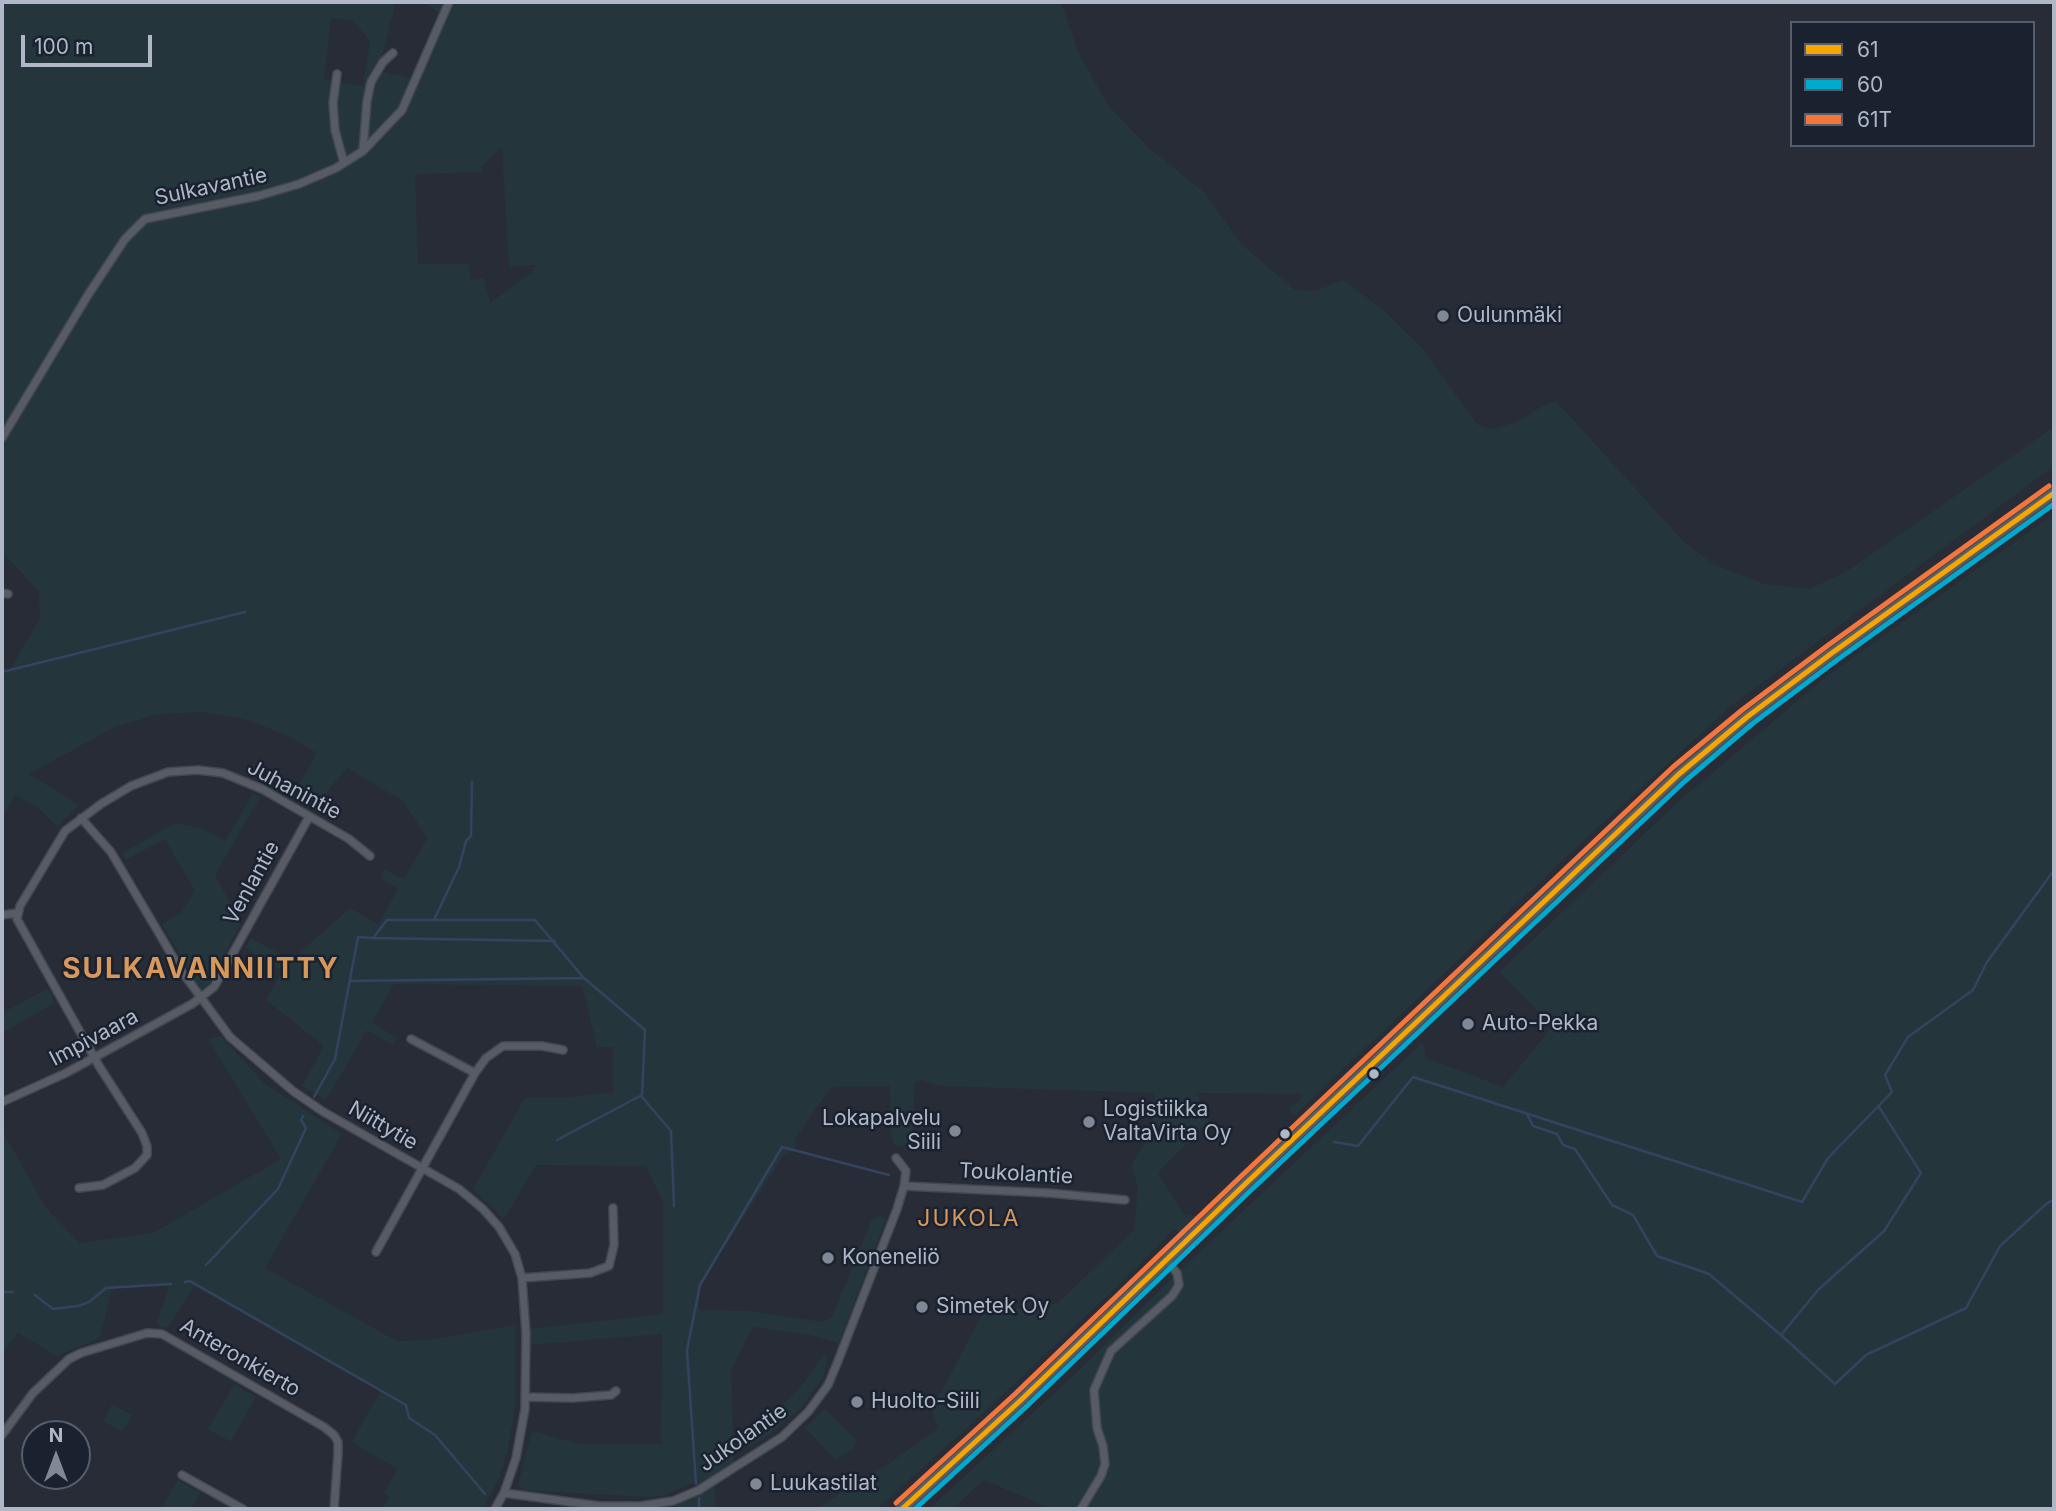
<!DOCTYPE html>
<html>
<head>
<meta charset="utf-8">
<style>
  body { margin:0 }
  #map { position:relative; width:2056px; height:1511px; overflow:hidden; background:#272c36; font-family:Inter,sans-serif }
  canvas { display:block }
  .frame { position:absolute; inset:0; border:4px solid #b0b8c8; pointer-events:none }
  .legend { position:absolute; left:1790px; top:21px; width:245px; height:126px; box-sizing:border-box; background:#1a2230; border:2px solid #565e6d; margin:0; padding:9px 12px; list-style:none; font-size:21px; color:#b0b8c8 }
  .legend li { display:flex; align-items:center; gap:14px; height:35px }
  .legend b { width:35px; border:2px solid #565e6d }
  .north { position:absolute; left:21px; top:1420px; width:70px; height:70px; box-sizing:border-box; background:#1a2230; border:2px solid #565e6d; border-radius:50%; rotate:0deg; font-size:19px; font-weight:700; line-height:28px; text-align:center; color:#b0b8c8 }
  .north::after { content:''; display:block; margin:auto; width:24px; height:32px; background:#808795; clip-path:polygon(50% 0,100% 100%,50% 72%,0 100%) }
  .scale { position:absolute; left:21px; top:35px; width:131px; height:32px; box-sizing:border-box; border:4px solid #b0b8c8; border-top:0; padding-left:9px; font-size:21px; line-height:24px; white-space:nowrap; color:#b0b8c8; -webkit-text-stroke:5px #1a2230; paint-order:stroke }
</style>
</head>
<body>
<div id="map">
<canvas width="2056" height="1511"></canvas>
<div class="frame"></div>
<ul class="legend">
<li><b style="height:9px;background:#f7a600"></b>61</li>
<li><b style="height:9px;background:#00a9ce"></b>60</li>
<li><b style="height:9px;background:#f5763a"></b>61T</li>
</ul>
<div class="north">N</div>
<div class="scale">100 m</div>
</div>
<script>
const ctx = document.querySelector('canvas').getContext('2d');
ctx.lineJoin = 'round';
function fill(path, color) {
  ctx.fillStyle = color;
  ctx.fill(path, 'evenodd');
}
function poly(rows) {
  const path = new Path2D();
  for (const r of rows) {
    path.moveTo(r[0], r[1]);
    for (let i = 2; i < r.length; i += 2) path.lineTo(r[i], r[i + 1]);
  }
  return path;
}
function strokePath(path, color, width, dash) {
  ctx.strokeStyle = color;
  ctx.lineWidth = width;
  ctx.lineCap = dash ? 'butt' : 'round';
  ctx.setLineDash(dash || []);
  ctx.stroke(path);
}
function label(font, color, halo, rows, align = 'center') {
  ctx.font = font + ' Inter,sans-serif';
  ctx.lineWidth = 5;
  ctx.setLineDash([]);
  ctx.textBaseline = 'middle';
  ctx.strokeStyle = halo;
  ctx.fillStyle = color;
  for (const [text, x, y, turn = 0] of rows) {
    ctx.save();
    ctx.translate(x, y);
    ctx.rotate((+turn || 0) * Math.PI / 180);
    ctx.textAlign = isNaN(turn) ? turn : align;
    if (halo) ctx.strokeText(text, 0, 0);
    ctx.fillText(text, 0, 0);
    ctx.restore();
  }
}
const green = poly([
  [2,2,396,2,378,70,415,80,442,15,424,2,1061,2,1078,52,1108,105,1148,147,1205,193,1241,244,1295,290,1315,291,1343,280,1382,309,1422,348,1478,425,1492,429,1517,422,1541,407,1556,401,1684,542,1713,564,1764,584,1809,589,1846,572,2054,427,2054,466,1731,706,1583,841,1294,1116,1288,1108,1299,1101,1302,1094,1196,1093,1209,1120,1158,1173,1184,1214,1209,1218,1191,1236,1173,1230,1135,1269,990,1407,877,1509,817,1509,859,1480,888,1464,938,1428,932,1409,984,1311,1039,1307,1058,1303,1134,1230,1138,1186,1131,1166,1151,1132,1155,1093,941,1086,921,1080,915,1082,912,1138,903,1147,895,1145,891,1136,890,1086,831,1087,795,1139,795,1150,783,1156,700,1285,699,1310,749,1311,823,1322,832,1317,872,1219,880,1216,886,1219,839,1343,811,1335,753,1327,731,1370,734,1467,714,1481,716,1509,677,1509,673,1501,699,1490,695,1482,663,1496,645,1497,522,1490,518,1485,532,1431,580,1444,661,1444,662,1334,528,1345,529,1329,663,1314,663,1203,646,1166,536,1165,504,1219,473,1189,525,1098,563,1098,613,1092,613,1047,597,1047,582,986,394,984,372,1022,397,1038,392,1045,367,1030,326,1100,302,1086,324,1046,266,1000,283,971,245,948,251,938,291,960,350,908,378,924,398,889,380,878,384,869,404,879,427,838,403,801,347,768,312,809,292,797,317,753,288,736,245,719,202,712,158,714,115,727,29,774,79,805,57,827,39,808,15,795,2,818,2,667,10,670,40,618,39,592,6,556,2,567],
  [331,18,353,20,370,41,363,86,324,79],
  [502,147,509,267,537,265,531,273,490,303,484,278,471,280,468,264,418,264,415,174,482,172,482,166],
  [2054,514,2054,1509,1052,1509,984,1480,952,1509,929,1509,1076,1373,1177,1273,1423,1042,1426,1058,1503,1087,1553,1026,1499,972,1679,801,1826,677],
  [253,794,260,797,215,875,241,923,210,983,201,990,162,924,181,913,195,891,165,839,126,860,122,853,175,823,204,829,225,841],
  [48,988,55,1003,2,1033,2,1013],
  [221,1036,264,1083,342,1134,265,1268,397,1341,428,1340,515,1325,515,1408,507,1453,500,1476,483,1509,382,1509,390,1496,384,1493,397,1469,352,1442,380,1392,194,1286,168,1328,160,1327,157,1322,169,1286,112,1287,100,1338,57,1356,18,1333,2,1354,2,1130,46,1208,80,1243,153,1233,281,1159,208,1039],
  [824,1354,828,1359,823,1378,800,1409,767,1436,747,1448,746,1431,770,1418,799,1389],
  [234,1384,256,1397,231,1442,208,1429],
  [112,1404,132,1415,122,1432,103,1421],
  [825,1409,857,1440,854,1448,836,1460,805,1428],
  [178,1480,201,1493,191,1509,161,1509]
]);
const stream = poly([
  [2,672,245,612],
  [434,920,535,920,583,977],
  [373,938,555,941],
  [350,981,584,978,645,1030,642,1095,557,1140],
  [314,1097,335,1059,358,937,373,938,387,920,434,920,459,867,466,841,471,836,472,782],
  [642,1097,671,1131,674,1206],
  [1527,1114,1533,1126,1557,1134,1563,1145,1575,1149,1612,1205,1633,1215,1657,1256,1709,1274,1781,1335,1818,1290,1884,1231,1921,1173,1879,1107],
  [1334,1142,1358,1146,1413,1077,1802,1202,1828,1158,1892,1092,1885,1075,1908,1037,1973,990,1987,962,2054,870],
  [206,1265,278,1189,306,1128,301,1120,303,1116],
  [185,1282,190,1281,406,1405,409,1418,435,1435,485,1494],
  [2,1292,13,1292],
  [35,1295,53,1309,78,1306,89,1302,106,1288,171,1284],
  [1781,1335,1835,1384,1866,1355,1966,1308,2000,1246,2045,1205,2054,1199],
  [696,1484,687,1350,700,1285,782,1147,889,1175],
  [699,1498,699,1509]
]);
const minor = poly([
  [337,74,333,103,335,130,344,163],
  [363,150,367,101,371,82,383,62,393,53],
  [2,438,88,295,125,239,145,219,258,196,299,184,336,168,363,151,402,110,449,2],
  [2,593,8,594],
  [81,818,111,852,180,969,230,1037,293,1091,322,1111,459,1189,483,1209,499,1227,515,1254,522,1278,526,1333,525,1409,516,1458,504,1493,495,1509],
  [2,915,17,913],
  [411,1039,475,1073],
  [2,1102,66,1073,192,1004,214,987,309,817],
  [904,1186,1049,1193,1125,1200],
  [79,1188,103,1185,135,1168,147,1155,147,1146,142,1133,99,1066,17,919,20,906,65,831,101,804,131,786,168,772,198,770,223,773,262,789,349,839,370,856],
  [376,1252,475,1073,486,1058,503,1046,542,1046,563,1050],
  [522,1278,590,1273,609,1266,614,1245,613,1208],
  [525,1397,573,1398,611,1395,616,1391],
  [2,1435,33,1393,69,1359,81,1353,147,1333,162,1334,324,1427,334,1435,338,1442,338,1454,334,1509],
  [182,1475,243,1509],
  [504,1493,600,1506,640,1506,673,1501,699,1490,782,1437,808,1412,828,1385,838,1361,897,1209,904,1186,906,1171,896,1158],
  [1081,1509,1101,1476,1105,1464,1103,1446,1097,1428,1094,1390,1111,1351,1172,1296,1179,1285,1177,1273,1166,1260]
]);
const primary = poly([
  [902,1509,1021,1400,1241,1188,1679,774,1747,717,1832,653,2054,493]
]);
const bus1 = poly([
  [902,1509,1021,1400,1241,1188,1679,774,1747,717,1832,653,2054,493]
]);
const bus2 = poly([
  [915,1509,1027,1406,1247,1194,1685,781,1752,724,1837,660,2054,504]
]);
const bus3 = poly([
  [896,1503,1015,1394,1235,1182,1673,767,1742,710,1827,646,2049,486]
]);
const markers = [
  [1443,316,7,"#808795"],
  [1468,1024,7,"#808795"],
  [1374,1074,6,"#b0b8c8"],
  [1089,1122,7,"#808795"],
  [955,1131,7,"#808795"],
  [1285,1134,6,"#b0b8c8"],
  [828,1258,7,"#808795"],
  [922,1307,7,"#808795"],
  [857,1402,7,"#808795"],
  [756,1484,7,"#808795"]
];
const streetNames = [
  ["Sulkavantie",211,187,-12],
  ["Juhanintie",294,790,28],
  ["Venlantie",252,883,-61],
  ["Impivaara",94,1038,-28],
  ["Niittytie",383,1126,30],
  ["Toukolantie",1016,1174,3],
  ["Anteronkierto",240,1358,30],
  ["Jukolantie",743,1438,-35]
];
const poiNames = [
  ["Oulunmäki",1457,316],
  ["Auto-Pekka",1482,1024],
  ["Logistiikka",1103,1110],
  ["ValtaVirta Oy",1103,1134],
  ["Lokapalvelu",941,1119,"right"],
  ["Siili",941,1143,"right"],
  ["Koneneliö",842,1258],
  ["Simetek Oy",936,1307],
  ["Huolto-Siili",871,1402],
  ["Luukastilat",770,1484]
];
const neighbourhoodNames = [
  ["JUKOLA",969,1219]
];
const districtNames = [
  ["SULKAVANNIITTY",201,970]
];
fill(green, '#24363c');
strokePath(stream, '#334360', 2.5);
strokePath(minor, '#43474f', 10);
strokePath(primary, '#444953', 14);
strokePath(minor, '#575b64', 7);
strokePath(primary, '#5a5e66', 10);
strokePath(bus1, '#f7a600', 5);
strokePath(bus2, '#00a9ce', 5);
strokePath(bus3, '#f5763a', 5);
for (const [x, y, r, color] of markers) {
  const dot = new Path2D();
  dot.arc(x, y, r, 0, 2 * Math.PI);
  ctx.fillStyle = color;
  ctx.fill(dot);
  strokePath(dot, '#1a2230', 2.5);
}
label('21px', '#b0b8c8', '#1a2230', streetNames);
label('21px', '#b0b8c8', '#1a2230', poiNames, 'left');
ctx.letterSpacing = '2px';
label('23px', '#d8985b', '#1a2230', neighbourhoodNames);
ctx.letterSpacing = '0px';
ctx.letterSpacing = '2px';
label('bold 28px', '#d8985b', '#1a2230', districtNames);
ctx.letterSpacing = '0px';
</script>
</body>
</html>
